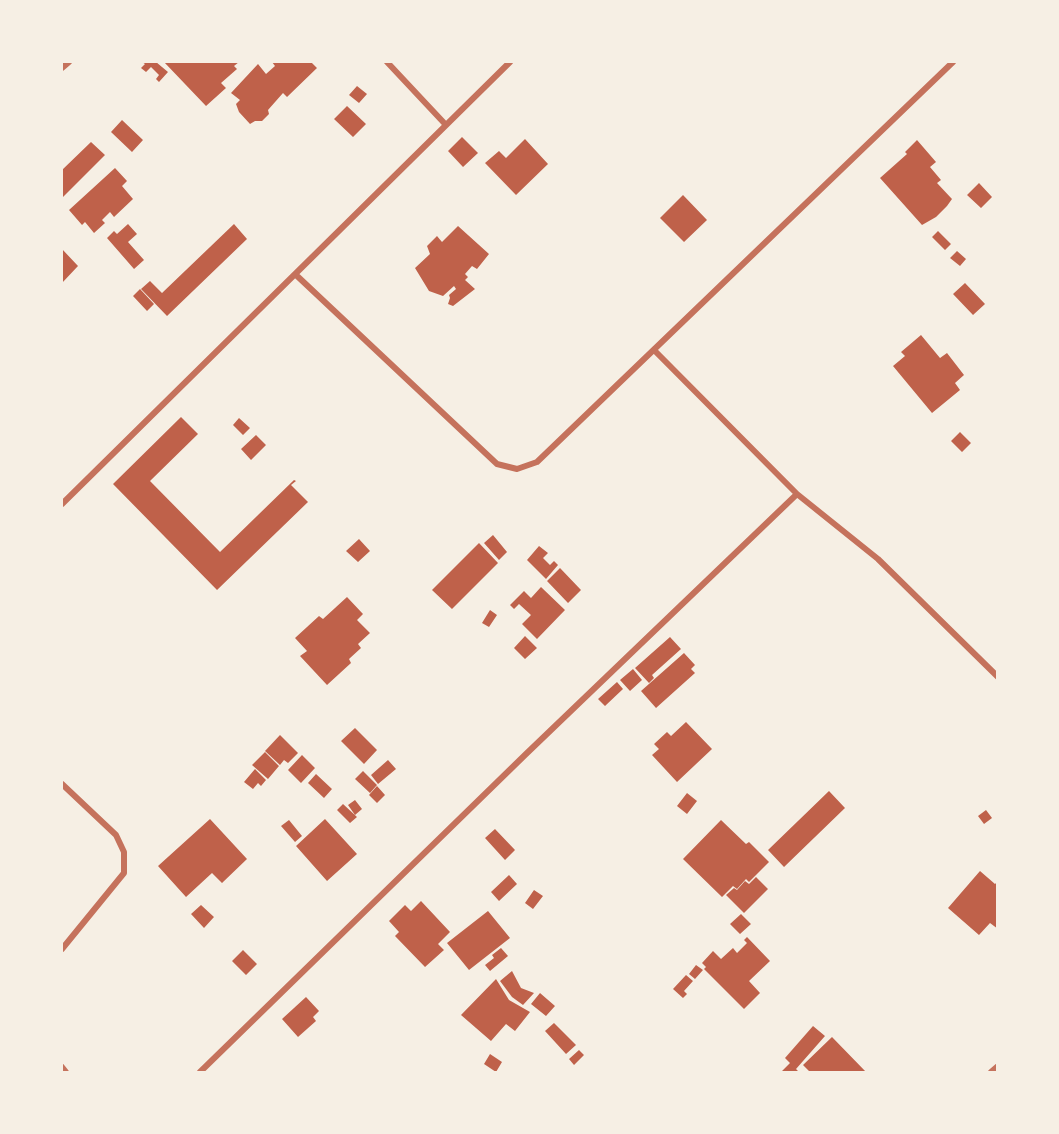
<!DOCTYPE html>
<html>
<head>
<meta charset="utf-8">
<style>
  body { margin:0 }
  #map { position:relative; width:1059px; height:1134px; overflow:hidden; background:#f6efe4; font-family:Barlow,sans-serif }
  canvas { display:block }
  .frame { position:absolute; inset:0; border:63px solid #f6efe4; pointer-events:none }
</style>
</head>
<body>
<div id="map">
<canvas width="1059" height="1134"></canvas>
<div class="frame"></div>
</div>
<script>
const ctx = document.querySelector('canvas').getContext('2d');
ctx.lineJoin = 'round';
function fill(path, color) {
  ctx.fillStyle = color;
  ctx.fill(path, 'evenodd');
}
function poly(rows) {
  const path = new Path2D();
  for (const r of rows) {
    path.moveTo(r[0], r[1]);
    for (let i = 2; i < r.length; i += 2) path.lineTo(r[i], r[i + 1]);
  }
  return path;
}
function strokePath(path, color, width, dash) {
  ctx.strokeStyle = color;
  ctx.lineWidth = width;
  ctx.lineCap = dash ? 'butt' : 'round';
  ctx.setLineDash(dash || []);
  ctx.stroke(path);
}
const building = poly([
  [142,62,156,62,168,72,159,82,156,79,159,75,151,67,146,72,141,68,145,64],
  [164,62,239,62,234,66,237,69,221,83,226,88,206,106],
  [272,62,311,62,317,68,287,97,283,93,268,110,269,114,262,121,255,121,250,124,239,112,236,104,240,100,231,93,258,64,266,74,275,66],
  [357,86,367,94,359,103,349,95],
  [347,106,366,124,353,137,334,119],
  [122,120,143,140,132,152,111,132],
  [462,137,478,153,463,167,448,151],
  [525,139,548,164,516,195,485,163,499,151,506,158],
  [917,140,936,162,930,167,941,180,937,183,952,199,947,206,936,217,922,225,880,178,907,154,905,152],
  [91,142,105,155,62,198,62,170],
  [115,168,127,181,122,186,133,199,114,217,110,212,102,220,105,223,94,233,85,222,82,225,69,210],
  [979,183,992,197,981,208,967,195],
  [683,195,707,220,684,242,660,218],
  [128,224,137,234,128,242,144,260,134,269,107,238,114,231,117,234],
  [234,224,247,239,167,316,141,289,150,281,162,293],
  [458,226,489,254,477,269,472,266,465,274,468,277,465,280,475,289,453,306,448,304,450,298,449,295,456,289,454,286,443,296,429,291,415,268,430,254,427,246,437,236,442,242],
  [938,231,951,244,945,250,932,237],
  [62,249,78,266,62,283],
  [957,251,966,259,960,266,950,258],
  [965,283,985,304,973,315,953,294],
  [140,289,154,304,147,311,133,296],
  [921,335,940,358,947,353,964,375,955,383,960,390,932,413,893,366,905,356,901,352],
  [181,417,198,434,150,481,220,552,294,480,296,481,291,485,308,502,217,590,113,484],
  [239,418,250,428,243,435,233,425],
  [960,432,971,443,962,452,951,441],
  [256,435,266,445,251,460,241,449],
  [493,535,507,552,499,560,484,543],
  [359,539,370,551,358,562,346,551],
  [479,543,498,563,452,609,432,590],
  [539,546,548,553,543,558,550,565,554,561,558,565,546,579,527,560],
  [560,568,581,590,568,603,547,581],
  [541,587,565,610,537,639,522,624,531,615,519,604,514,609,510,605,524,591,531,598],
  [347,597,363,614,357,620,370,633,358,644,361,648,349,659,351,663,327,685,300,656,307,651,295,638,319,616,323,619],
  [490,610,497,615,489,627,482,623],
  [525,636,537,648,525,659,514,648],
  [670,637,681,649,652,675,654,678,649,683,635,668],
  [684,653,695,665,691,669,695,673,656,708,641,691],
  [633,669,642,680,630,691,620,680],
  [617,682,623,689,605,706,598,699],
  [686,722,712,749,677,782,652,755,659,749,654,744,667,732,671,736],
  [355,728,377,750,364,764,341,741],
  [280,735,298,753,288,763,284,760,280,765,265,751],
  [265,752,279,766,268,779,252,765],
  [302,755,315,768,301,783,288,770],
  [388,760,396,769,378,784,371,775],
  [255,769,266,780,261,786,258,783,253,789,244,782],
  [363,771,377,785,370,793,355,779],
  [316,774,332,789,324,798,308,783],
  [377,786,385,795,377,803,369,795],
  [829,791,845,808,784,867,768,850],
  [687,793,697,801,687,814,677,806],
  [355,800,362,809,355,815,348,805],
  [343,804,357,817,350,823,337,810],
  [986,810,992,818,984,824,978,816],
  [210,819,247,859,222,883,212,873,186,897,158,866],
  [325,819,357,854,327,881,296,846],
  [289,820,302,836,295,842,281,826],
  [721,820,746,844,749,842,769,862,749,882,746,879,737,889,733,886,722,897,683,859],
  [495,829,515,850,505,860,485,838],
  [980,871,995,884,998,881,998,929,990,923,979,935,948,908],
  [509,875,517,884,499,901,491,892],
  [756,877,768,889,744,913,726,895,734,888,737,890,745,881,749,884],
  [534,890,543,896,533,909,525,903],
  [421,901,450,932,438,944,444,950,425,967,395,936,399,932,389,921,405,905,411,911],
  [201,905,214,917,204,928,191,914],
  [488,911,510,938,469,970,447,943],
  [741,914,751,924,740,934,730,924],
  [747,937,770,961,749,981,760,993,744,1009,704,969,706,967,702,963,713,951,721,959,733,948,737,953,747,943,744,940],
  [501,948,508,956,490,971,485,965,494,958,492,955],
  [243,950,257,964,246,975,232,961],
  [696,965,703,970,695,979,689,974],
  [512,971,521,988,534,993,523,1005,512,997,500,981],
  [686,975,693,981,684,991,687,994,683,998,673,989],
  [496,979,509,1000,530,1012,515,1031,506,1024,491,1041,461,1015],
  [540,993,555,1006,546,1016,531,1004],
  [306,997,319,1011,313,1017,316,1021,298,1037,282,1019],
  [554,1023,576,1045,566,1054,545,1031],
  [813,1026,825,1036,796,1069,799,1072,781,1072,790,1063,785,1058],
  [832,1037,866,1072,810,1072,803,1065],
  [579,1050,584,1055,574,1065,569,1059],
  [490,1054,502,1062,496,1072,484,1064]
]);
const minor = poly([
  [387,62,446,125],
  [62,68,69,62],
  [295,274,497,464,517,469,537,462,953,62],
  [654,350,797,494,878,559,998,677],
  [62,504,510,62],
  [62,784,116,835,124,852,124,873,62,949],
  [62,1067,66,1072],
  [200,1072,526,754,797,494],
  [991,1072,998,1066]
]);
fill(building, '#bf614a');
strokePath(minor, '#c5725c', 6);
</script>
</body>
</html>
